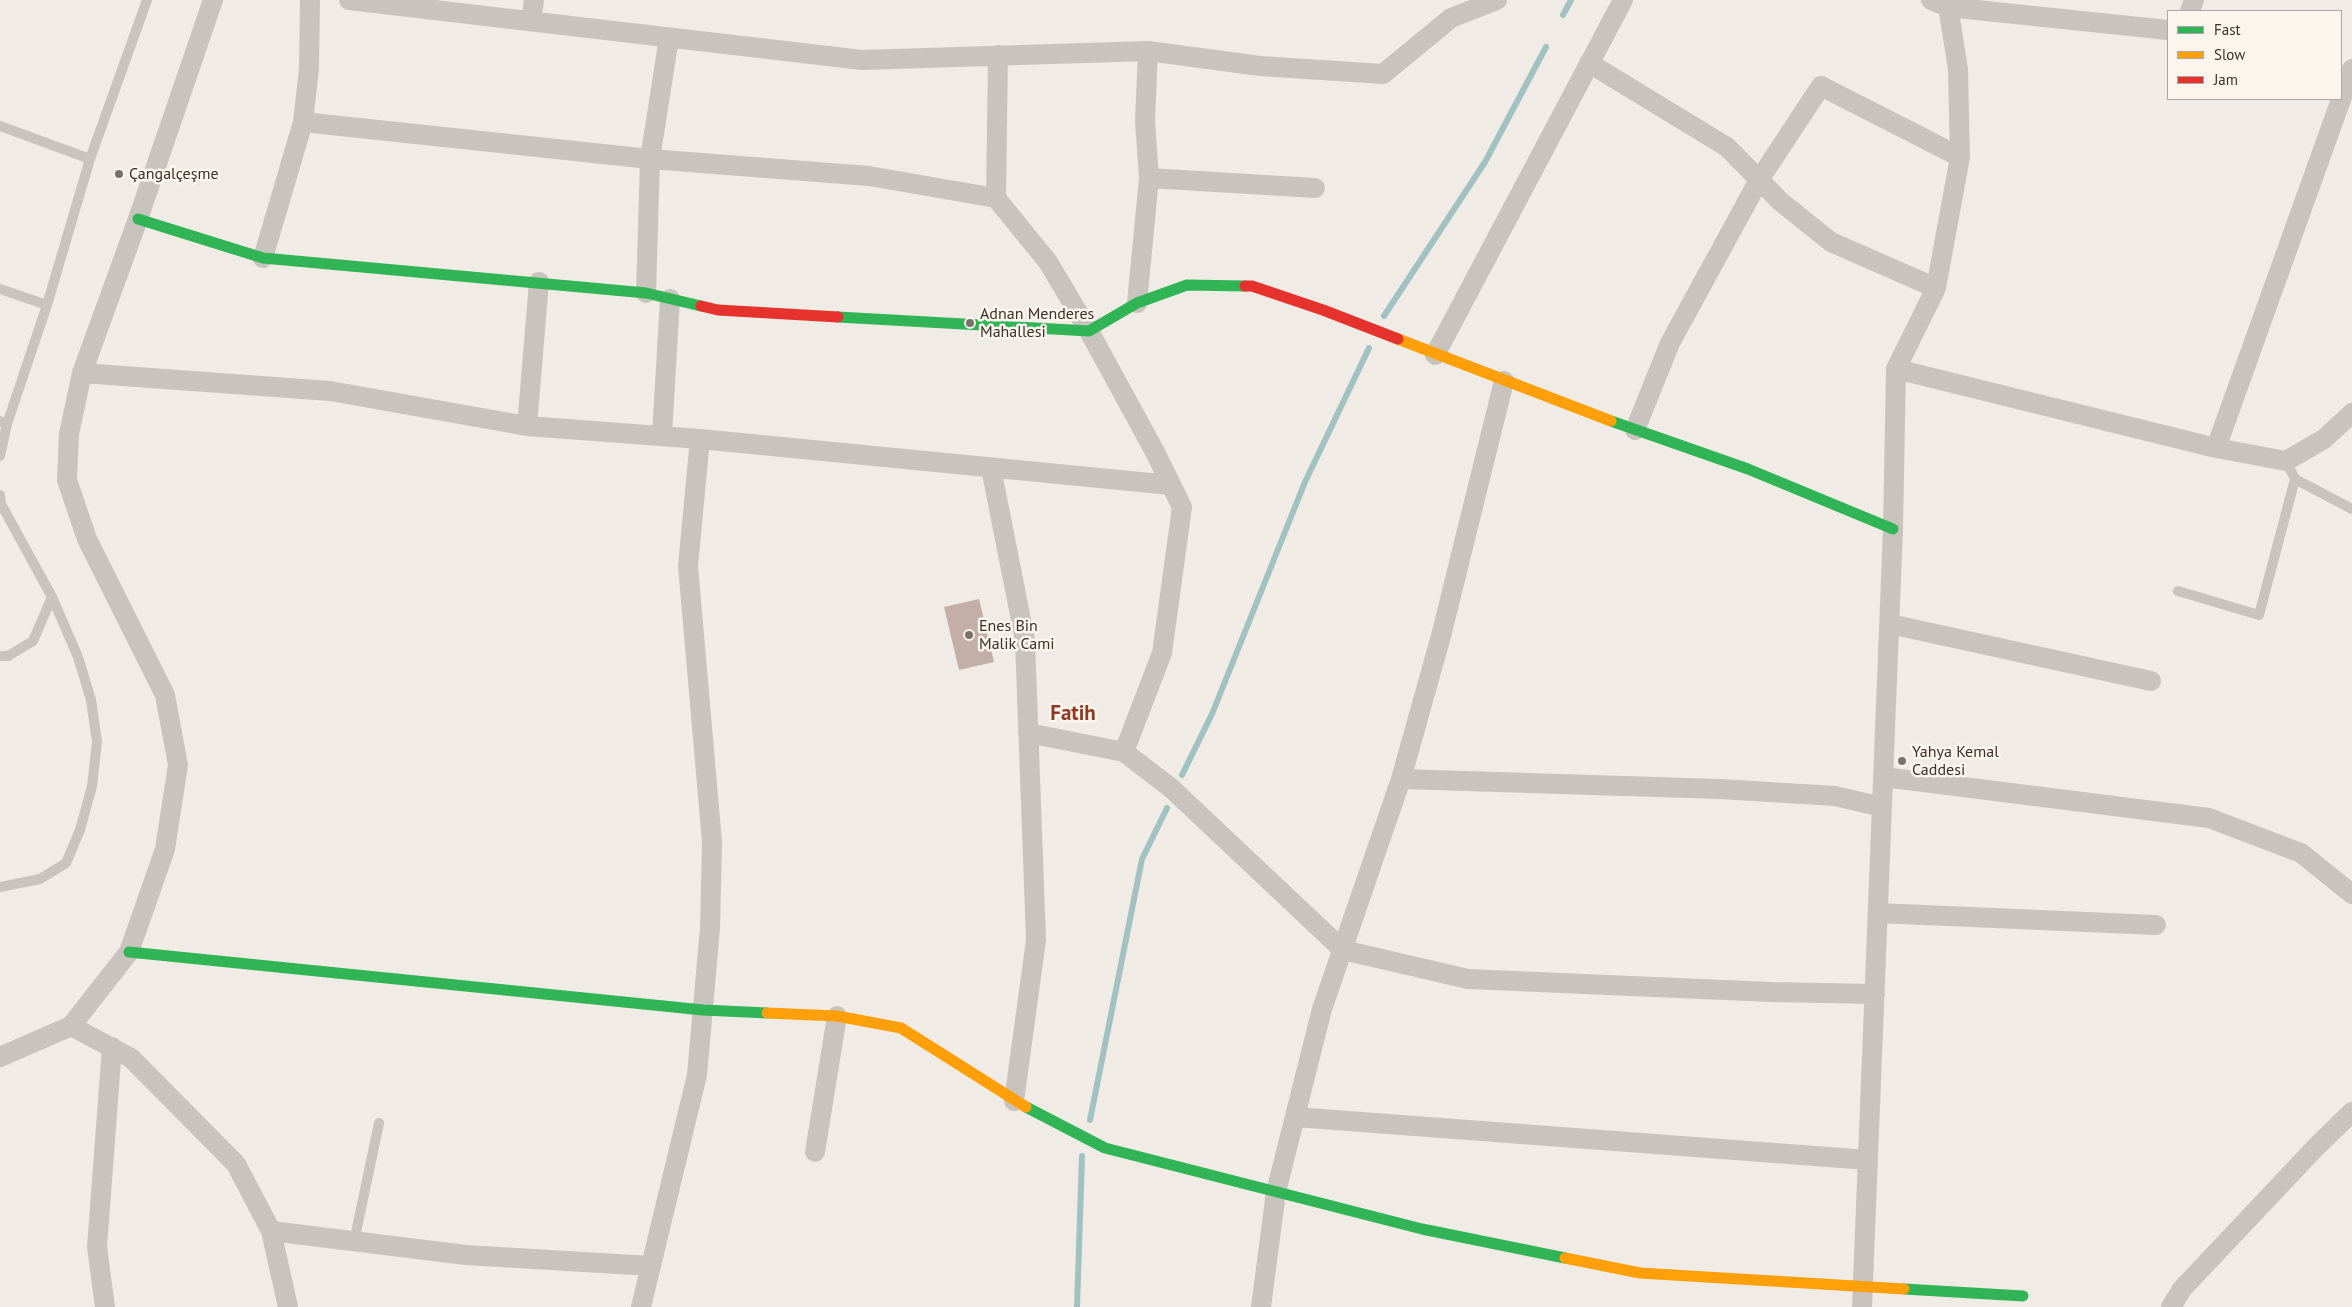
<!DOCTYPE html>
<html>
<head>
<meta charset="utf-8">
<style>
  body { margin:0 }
  #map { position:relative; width:2352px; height:1307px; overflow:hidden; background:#f0ebe5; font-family:"PT Sans",sans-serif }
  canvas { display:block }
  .legend { position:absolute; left:2167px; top:10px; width:175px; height:90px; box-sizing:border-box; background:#fbf5ee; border:1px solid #aea6a0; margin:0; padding:6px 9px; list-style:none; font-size:15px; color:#3b302b }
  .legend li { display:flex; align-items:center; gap:10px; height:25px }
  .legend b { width:25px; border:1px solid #aea6a0 }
</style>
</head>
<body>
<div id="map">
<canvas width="2352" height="1307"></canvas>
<ul class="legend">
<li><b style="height:6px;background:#30b455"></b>Fast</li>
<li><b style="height:6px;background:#ff9f0a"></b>Slow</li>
<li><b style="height:6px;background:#e5322d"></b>Jam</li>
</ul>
</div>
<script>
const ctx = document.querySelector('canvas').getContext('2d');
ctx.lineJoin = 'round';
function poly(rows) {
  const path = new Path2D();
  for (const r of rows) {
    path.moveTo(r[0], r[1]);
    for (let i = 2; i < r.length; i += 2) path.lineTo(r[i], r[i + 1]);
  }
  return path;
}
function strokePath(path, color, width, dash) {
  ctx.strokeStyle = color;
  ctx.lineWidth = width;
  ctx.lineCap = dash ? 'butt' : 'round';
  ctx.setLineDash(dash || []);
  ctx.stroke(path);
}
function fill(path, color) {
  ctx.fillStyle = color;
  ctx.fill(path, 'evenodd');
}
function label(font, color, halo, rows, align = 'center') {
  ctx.font = font + ' "PT Sans",sans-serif';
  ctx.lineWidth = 5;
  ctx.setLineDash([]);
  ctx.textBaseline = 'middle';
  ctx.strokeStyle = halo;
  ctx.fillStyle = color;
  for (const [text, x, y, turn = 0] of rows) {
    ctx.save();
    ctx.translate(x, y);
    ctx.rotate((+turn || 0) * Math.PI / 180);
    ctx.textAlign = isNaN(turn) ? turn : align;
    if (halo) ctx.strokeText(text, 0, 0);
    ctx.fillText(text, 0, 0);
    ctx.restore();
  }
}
const stream = poly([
  [1563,15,1571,0],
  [1384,316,1485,162,1546,47],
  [1182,775,1212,714,1305,482,1369,348],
  [1090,1120,1142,859,1167,808],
  [1077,1307,1082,1156]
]);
const building = poly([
  [979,599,994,662,959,670,944,607]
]);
const lane = poly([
  [0,126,90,159],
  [0,289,47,305],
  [0,421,7,424,47,305,90,159,147,0],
  [0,456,7,424],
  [2286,461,2295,479,2352,509],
  [0,495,1,504,52,597,78,657,91,700,97,742,92,786,80,830,66,863,40,879,0,887],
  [2178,591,2259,615,2295,479],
  [0,656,8,656,33,641,52,597],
  [354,1242,379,1123]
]);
const street = poly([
  [349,0,862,60,1148,51,1260,66,1383,74,1451,18,1497,0],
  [1931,0,1948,7,2168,30],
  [2190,11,2194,0],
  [531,21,534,0],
  [998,55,996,198,1048,262,1089,331,1155,452,1182,507,1162,653,1124,752],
  [1589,63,1727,147,1781,202,1831,242,1936,288],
  [303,122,650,159,869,176,996,198],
  [1149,178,1315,188],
  [263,258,303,122,309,69,310,0],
  [646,293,650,159,669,38],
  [1137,303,1149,178,1145,121,1148,51],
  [1435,355,1623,0],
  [1896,369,2216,448,2286,461,2324,439,2352,413],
  [82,373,330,391,527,426,700,439,1171,485],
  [527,426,539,282],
  [1635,430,1670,343,1759,180,1821,86,1960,157],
  [662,435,670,299],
  [2216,448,2352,69],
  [991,468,1025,640,1036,940,1014,1101],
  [1890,624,2151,681],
  [1028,733,1124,752,1171,788,1343,950,1468,979,1771,992,1875,994],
  [1884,777,2209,818,2301,853,2352,894],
  [1401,779,1720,789,1835,796,1882,807],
  [1878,913,2156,925],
  [71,1026,131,1058,236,1164,271,1231,288,1307],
  [0,1057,71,1026,129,952,165,849,178,765,165,695,87,539,67,480,69,434,82,373,138,219,213,0],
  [1295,1117,1868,1160],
  [815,1152,837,1016],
  [271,1231,466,1255,651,1266],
  [105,1307,97,1247,112,1047],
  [641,1307,697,1075,710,928,712,842,688,566,700,439],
  [1261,1307,1276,1192,1322,1009,1401,779,1441,636,1504,381],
  [1862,1307,1893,529,1896,369,1936,288,1960,157,1958,69,1947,0],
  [2171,1307,2182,1289,2316,1147,2352,1112]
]);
const fast = poly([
  [138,219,263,258,646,293,701,306],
  [838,317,1089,331,1137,303,1187,285,1245,286],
  [1611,421,1748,469,1893,529],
  [129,952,703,1010,767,1013],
  [1026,1107,1105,1148,1422,1229,1565,1258],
  [1904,1289,2023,1296]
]);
const slow = poly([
  [1398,339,1611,421],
  [767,1013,837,1016,901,1028,1026,1107],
  [1565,1258,1640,1273,1904,1289]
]);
const jam = poly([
  [1245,286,1252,286,1323,310,1398,339],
  [701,306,718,310,838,317]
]);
const markers = [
  [119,174,5,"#7a716c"],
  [970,323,5,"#7a716c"],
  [969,635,5,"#7a716c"],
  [1902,761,5,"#7a716c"]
];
const poiNames = [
  ["Çangalçeşme",129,174],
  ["Adnan Menderes",980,314],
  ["Mahallesi",980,332],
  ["Enes Bin",979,626],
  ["Malik Cami",979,644],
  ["Yahya Kemal",1912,752],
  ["Caddesi",1912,770]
];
const districtNames = [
  ["Fatih",1073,714]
];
strokePath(stream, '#a1c2c1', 6);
fill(building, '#c3afa7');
strokePath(lane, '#c9c3be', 10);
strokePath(street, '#c9c3be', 20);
strokePath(fast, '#30b455', 11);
strokePath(slow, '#ff9f0a', 11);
strokePath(jam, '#e5322d', 11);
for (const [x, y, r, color] of markers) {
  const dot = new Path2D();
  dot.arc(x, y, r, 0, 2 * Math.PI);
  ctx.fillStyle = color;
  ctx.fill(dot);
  strokePath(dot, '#fbf5ee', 2);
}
label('16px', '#3b302b', '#fbf5ee', poiNames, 'left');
label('bold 21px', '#8c3b22', '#fbf5ee', districtNames);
</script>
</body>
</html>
